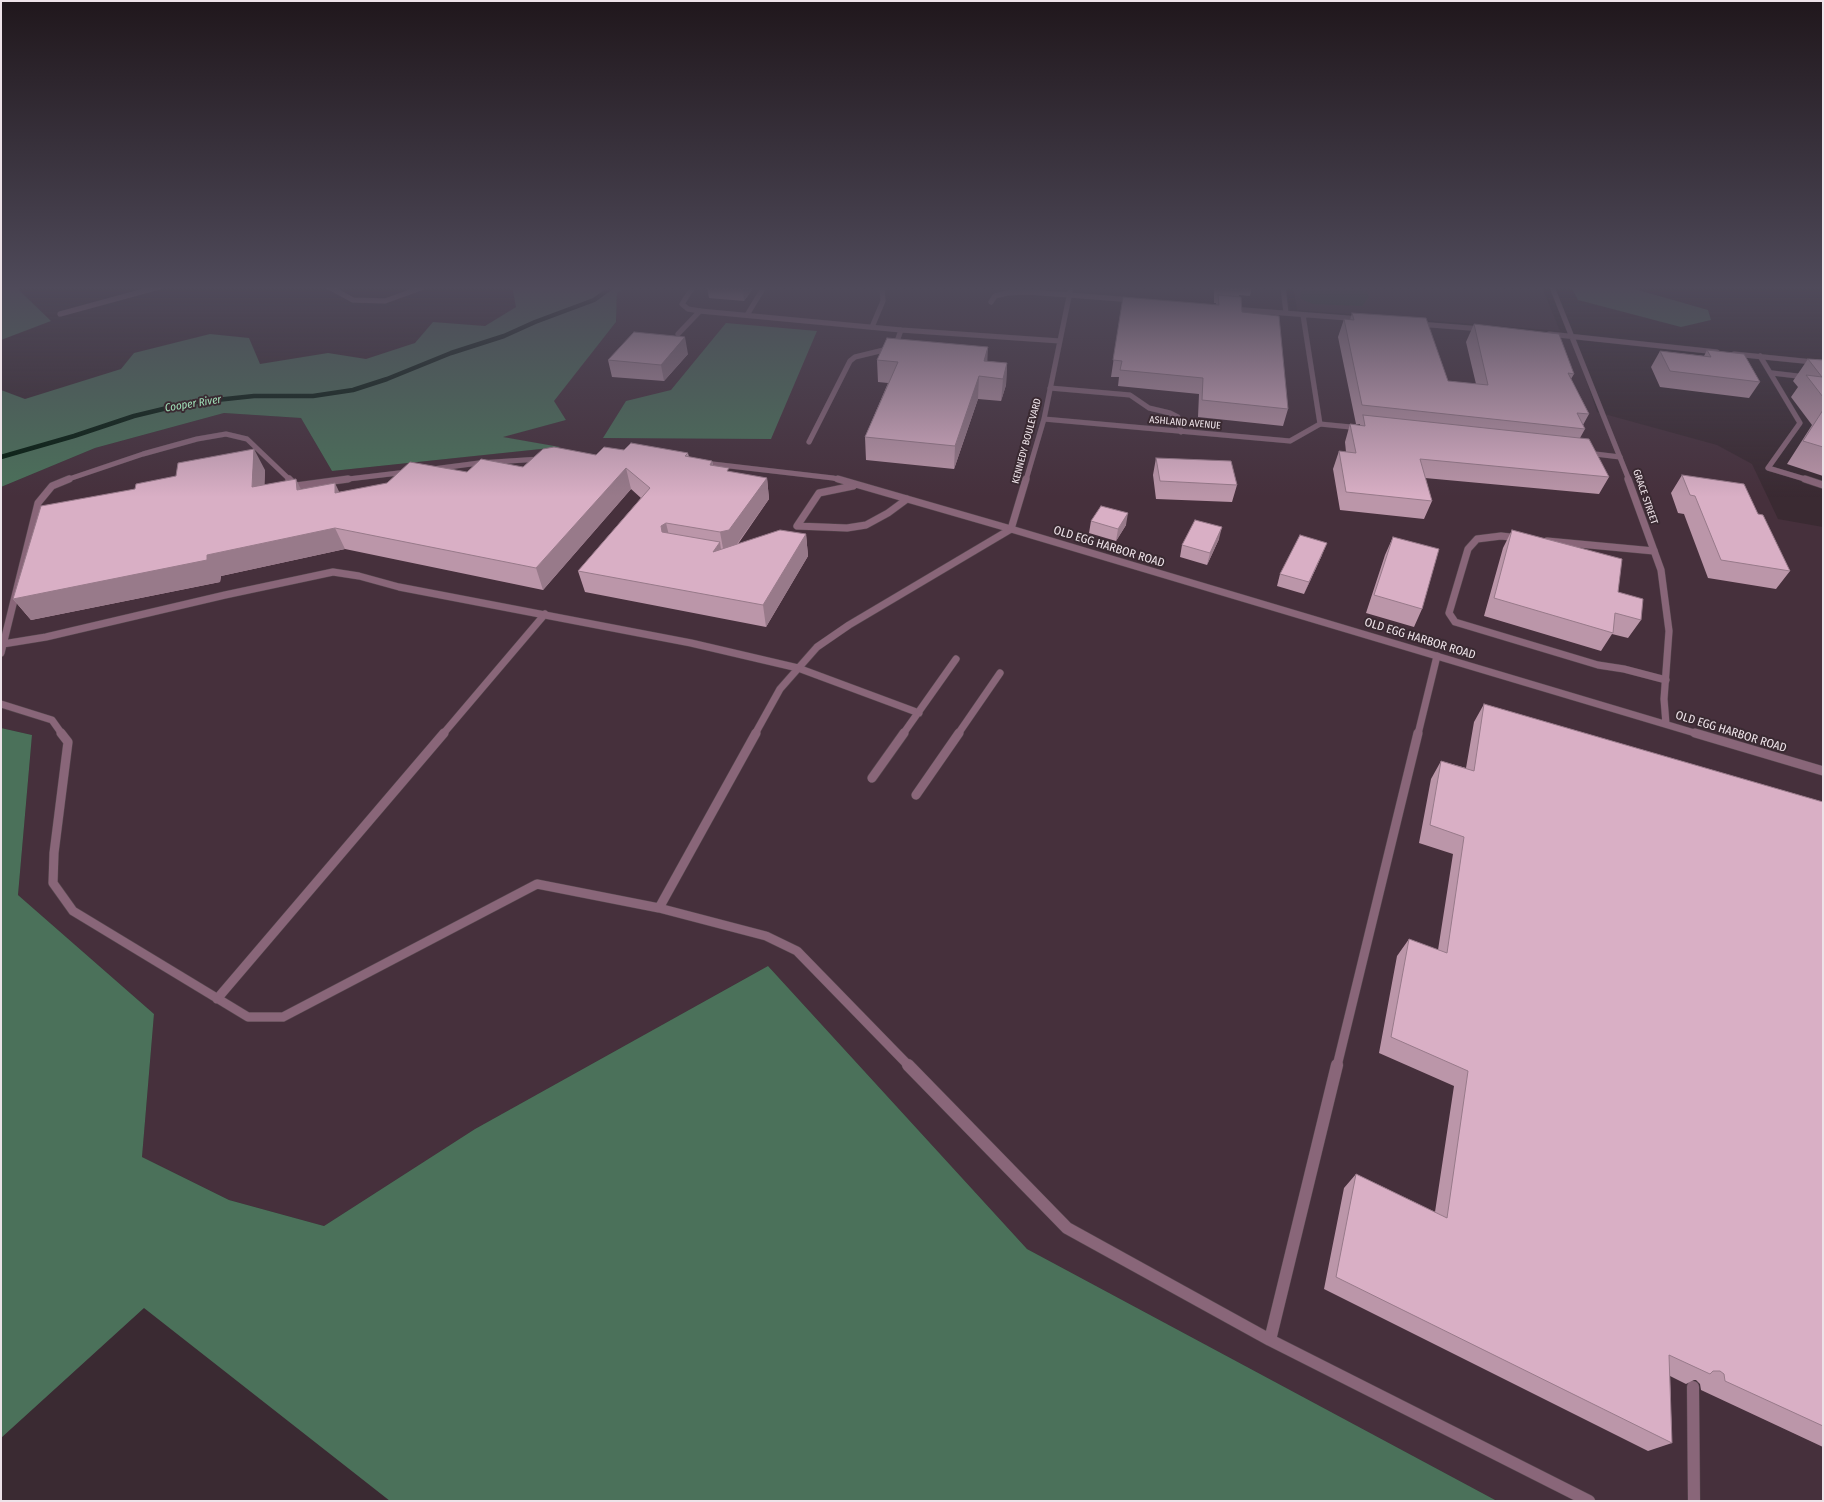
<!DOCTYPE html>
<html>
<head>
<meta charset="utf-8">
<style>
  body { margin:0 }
  #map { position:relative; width:1824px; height:1502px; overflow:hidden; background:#3a2a32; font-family:"Fira Sans Condensed",sans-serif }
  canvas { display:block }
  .frame { position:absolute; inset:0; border:2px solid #eee3e9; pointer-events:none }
</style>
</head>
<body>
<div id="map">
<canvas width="1824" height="1502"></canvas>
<div class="frame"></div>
</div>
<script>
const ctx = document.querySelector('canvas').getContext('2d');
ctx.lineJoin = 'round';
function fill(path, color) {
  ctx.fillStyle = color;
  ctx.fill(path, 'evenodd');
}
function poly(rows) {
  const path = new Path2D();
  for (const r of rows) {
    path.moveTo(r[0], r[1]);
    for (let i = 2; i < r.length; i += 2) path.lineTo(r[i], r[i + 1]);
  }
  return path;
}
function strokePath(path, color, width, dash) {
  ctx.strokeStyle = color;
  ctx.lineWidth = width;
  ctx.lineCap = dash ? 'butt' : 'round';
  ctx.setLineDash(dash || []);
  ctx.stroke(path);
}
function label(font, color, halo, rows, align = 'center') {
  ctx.font = font + ' "Fira Sans Condensed",sans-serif';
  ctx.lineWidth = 4;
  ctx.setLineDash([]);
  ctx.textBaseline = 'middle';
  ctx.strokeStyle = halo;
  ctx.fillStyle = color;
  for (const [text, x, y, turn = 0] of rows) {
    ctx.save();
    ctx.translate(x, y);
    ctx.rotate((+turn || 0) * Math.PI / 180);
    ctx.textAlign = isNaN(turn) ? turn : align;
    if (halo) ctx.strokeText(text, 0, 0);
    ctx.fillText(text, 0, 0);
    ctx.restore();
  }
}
const built = poly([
  [628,287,1286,287,1291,314,1571,336,1597,412,1717,445,1752,464,1778,519,1823,527,1823,1501,1497,1501,1027,1249,768,966,475,1129,324,1226,229,1200,142,1157,154,1014,18,895,32,735,1,728,1,487,95,448,224,413,301,418,332,471,558,447,501,437,566,420,553,401,616,322,617,293],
  [1293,287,1542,287,1560,331,1297,310]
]);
const green = poly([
  [1300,287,1361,287,1367,291,1369,297,1362,306,1313,304,1301,299]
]);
const forest = poly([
  [1,287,16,287,51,321,1,340],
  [512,287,628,287,617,293,616,322,554,401,566,420,503,437,560,447,332,471,301,418,224,413,95,448,1,487,1,390,25,399,121,369,134,353,210,334,249,338,260,364,328,353,366,359,415,343,433,322,485,326,516,307],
  [1571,287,1628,287,1708,310,1711,320,1681,327,1578,300],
  [726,323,817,331,771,439,603,438,626,401,671,390],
  [1,728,32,735,18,895,154,1014,142,1157,229,1200,324,1226,475,1129,768,966,1027,1249,1497,1501,390,1501,144,1308,1,1438]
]);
const stream = poly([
  [1,457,74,436,134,416,188,403,254,396,313,396,353,390,387,379,451,353,504,336,535,322,594,300,612,287]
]);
const serviceFar3 = poly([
  [693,287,682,304,688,309,700,311],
  [991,302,995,296,1007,293,1027,292,1069,295],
  [747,315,764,287],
  [872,327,883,301,882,287],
  [678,334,700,311],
  [897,347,895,347,901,330],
  [1760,356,1800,423,1768,468,1808,480],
  [1772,373,1823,379],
  [1050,388,1130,395,1149,408,1170,413,1178,417,1181,432],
  [1320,424,1361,428],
  [809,442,850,361,855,357,892,348],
  [1587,453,1620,457],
  [704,463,833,478,842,480],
  [433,469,479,463,540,459],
  [66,480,143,454,197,439,226,434,247,439,290,480],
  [340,480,407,472]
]);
const serviceFar2 = poly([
  [289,479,296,486,348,479],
  [838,479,1011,529],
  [1805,479,1823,485],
  [853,486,819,493,797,526,847,528,866,525,888,513,907,499],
  [1519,538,1501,536,1477,539,1468,549,1449,613,1455,622,1598,665,1624,669,1666,680],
  [1547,541,1654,551],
  [3,644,46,637,225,595,333,572,359,576,399,587,691,643,798,668,919,713],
  [1,653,38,503,52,486,69,479],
  [1,704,52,720,62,734],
  [443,734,545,614],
  [755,734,780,689,817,647,849,625,1011,529],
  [903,734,956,659],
  [958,734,1000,673],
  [1418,734,1437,656]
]);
const serviceFar1 = poly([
  [61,733,68,742,54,853,53,883,73,911,248,1017,283,1017,537,884,659,908,766,936,797,951,909,1066],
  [872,778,904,733],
  [916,795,959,733],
  [659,908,756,733],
  [217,999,444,733],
  [1337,1066,1418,733]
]);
const service = poly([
  [908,1065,1067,1228,1270,1340,1589,1501],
  [1270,1340,1337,1065],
  [1693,1387,1694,1501]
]);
const minorFar2 = poly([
  [329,287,353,300,385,301,421,288],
  [1283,287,1286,313],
  [1552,287,1629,480],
  [1069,295,1133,300],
  [1232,309,1360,319],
  [700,311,901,330,1060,341],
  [60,314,159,287],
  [1418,324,1482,329],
  [1549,334,1717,352],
  [1734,354,1823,363],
  [1044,419,1290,441,1320,424,1303,315],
  [1026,480,1044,419,1071,287]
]);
const minorFar1 = poly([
  [1026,479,1011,529,1698,734],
  [1628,479,1661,570,1669,631,1664,699,1666,724]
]);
const minor = poly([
  [1695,733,1823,771]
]);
const wall = poly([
  [707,287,754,287,744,301,709,298],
  [1214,287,1252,287,1250,296,1239,295,1239,297,1242,312,1288,409,1283,426,1198,417,1199,394,1118,386,1119,377,1111,377,1123,297,1216,305,1216,303,1214,303],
  [1352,313,1448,381,1476,384,1466,342,1474,324,1574,374,1571,379,1589,414,1583,425,1585,429,1580,438,1609,477,1599,494,1425,478,1432,501,1424,519,1340,510,1333,469,1339,451,1346,452,1345,442,1350,424,1360,425,1360,424,1356,424,1338,337,1344,319,1350,320],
  [1707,350,1760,382,1749,398,1660,387,1651,367,1660,351,1704,356],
  [688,354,664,381,612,377,608,360],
  [1808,359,1823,360,1823,476,1787,464,1812,425,1791,397,1798,387,1793,381],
  [877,360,987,361,1007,363,1006,385,1001,401,978,399,954,469,866,460,865,437,888,383,878,382],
  [688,453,689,457,712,461,713,465,730,472,767,478,769,499,738,544,806,534,808,556,766,627,585,592,578,571,641,498,631,489,543,590,345,549,221,576,220,582,31,620,13,599,265,470,264,485,301,489,339,492,467,472,523,467,596,455],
  [1156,458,1237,485,1232,502,1156,499,1153,475],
  [1682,475,1758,514,1790,571,1776,589,1708,578,1684,514,1678,513,1671,493],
  [1091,521,1126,525,1116,541,1089,533],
  [1512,530,1618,592,1641,620,1628,638,1612,634,1601,651,1484,616,1503,548],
  [1393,537,1422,609,1414,627,1366,613,1385,555],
  [1219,539,1207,565,1180,557,1182,545],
  [1322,555,1304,594,1277,586,1280,574],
  [1484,704,1823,802,1823,1447,1701,1390,1700,1384,1696,1380,1694,1380,1686,1384,1670,1376,1672,1443,1648,1451,1324,1289,1344,1188,1356,1174,1435,1212,1454,1086,1379,1053,1397,956,1409,939,1438,950,1453,854,1419,843,1431,779,1441,761,1466,768,1474,722]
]);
const shadedWall = poly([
  [743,287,754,287,744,301],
  [685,337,688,354,664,381,661,365],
  [988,347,987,369,984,361],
  [1007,363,1006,385,1001,401,1003,379],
  [979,376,978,399,954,469,955,446],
  [254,449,265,470,264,508,252,487],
  [712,461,716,482,710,465],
  [626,468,631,489,543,590,536,568],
  [767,478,769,499,732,551,724,554,720,532],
  [296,479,306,500,297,490],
  [335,483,345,504,335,493],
  [1128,513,1126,525,1116,541,1118,529],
  [666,523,671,544,665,548,661,526],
  [1222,527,1219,539,1207,565,1210,553],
  [335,528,345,549,221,576,220,582,31,620,13,599,207,555],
  [806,534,808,556,766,627,763,605],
  [720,542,723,564,713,552],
  [1327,543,1322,555,1304,594,1309,582]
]);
const building = poly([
  [1217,287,1240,287,1240,291,1217,289,1217,287],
  [1218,295,1241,297,1242,312,1279,316,1288,409,1202,400,1203,378,1120,370,1122,361,1113,360,1123,297,1219,305,1218,295],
  [1352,313,1426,318,1448,381,1488,385,1474,324,1559,334,1574,374,1568,373,1589,414,1577,413,1585,429,1362,405,1344,319,1354,320,1352,313],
  [634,332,685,337,661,365,608,360,634,332],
  [887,338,988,347,984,361,1007,363,1003,379,979,376,955,446,865,437,898,362,877,360,887,338],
  [1707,350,1744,354,1760,382,1670,371,1660,351,1711,357,1707,350],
  [1808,359,1823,360,1823,397,1806,375,1822,377,1808,359],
  [1823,410,1823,447,1803,441,1823,410],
  [1363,415,1589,439,1609,477,1420,459,1432,501,1346,492,1339,451,1356,453,1350,424,1365,426,1363,415],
  [631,443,688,453,685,456,712,461,710,465,729,468,727,471,767,478,729,530,720,532,666,523,661,526,662,532,720,542,713,552,780,530,806,534,763,605,578,571,650,488,626,468,536,568,335,528,207,555,207,560,13,599,41,506,135,489,136,484,176,476,178,463,254,449,252,487,296,479,297,490,335,483,335,493,387,483,410,462,467,472,481,459,523,467,543,449,554,447,596,455,604,447,624,450,631,443],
  [1156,458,1231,461,1237,485,1160,481,1156,458],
  [1682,475,1744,484,1758,514,1763,515,1790,571,1721,560,1695,496,1690,495,1682,475],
  [1101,506,1128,513,1118,529,1091,521,1101,506],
  [1195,520,1222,527,1210,553,1182,545,1195,520],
  [1512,530,1622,559,1618,592,1643,599,1641,620,1615,613,1613,633,1494,598,1512,530],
  [1300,535,1327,543,1309,582,1280,574,1300,535],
  [1393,537,1439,549,1422,609,1374,595,1393,537],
  [1484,704,1823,802,1823,1426,1725,1381,1724,1374,1720,1371,1713,1371,1710,1374,1669,1355,1672,1443,1336,1277,1356,1174,1447,1218,1468,1071,1391,1037,1409,939,1447,953,1464,837,1430,825,1441,761,1474,771,1484,704]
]);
const farStreetnames = [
  ["ASHLAND AVENUE",1185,423,5],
  ["KENNEDY BOULEVARD",1027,441,-75],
  ["GRACE STREET",1645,497,71]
];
const farWaternames = [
  ["Cooper River",193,404,-9]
];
const streetNames = [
  ["OLD EGG HARBOR ROAD",1109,547,17],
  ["OLD EGG HARBOR ROAD",1420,639,17],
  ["OLD EGG HARBOR ROAD",1731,732,17]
];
fill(built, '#46303c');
fill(green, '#264030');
fill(forest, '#4b715a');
strokePath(stream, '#011b0c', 4.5);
strokePath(serviceFar3, '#57484f', 5.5);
strokePath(serviceFar2, '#57484f', 8);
strokePath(serviceFar1, '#57484f', 10);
strokePath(service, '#57484f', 13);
strokePath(minorFar2, '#57484f', 5.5);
strokePath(minorFar1, '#57484f', 8);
strokePath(minor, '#57484f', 10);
strokePath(serviceFar3, '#896679', 5);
strokePath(serviceFar2, '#896679', 7);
strokePath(serviceFar1, '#896679', 9);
strokePath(service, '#896679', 12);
strokePath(minorFar2, '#896679', 5);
strokePath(minorFar1, '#896679', 7);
strokePath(minor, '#896679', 9);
fill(wall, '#bb96a9');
fill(shadedWall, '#987a8a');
fill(building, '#d9afc5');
strokePath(building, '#987a8a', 1);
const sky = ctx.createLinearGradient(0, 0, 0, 497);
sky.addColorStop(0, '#20171c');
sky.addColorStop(0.58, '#4f4a5a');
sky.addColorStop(1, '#4f4a5a00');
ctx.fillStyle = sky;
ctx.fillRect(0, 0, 1824, 497);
label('10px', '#eee3e9', '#3a2a32', farStreetnames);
label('italic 11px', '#a1e2b9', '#3a2a32', farWaternames);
label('12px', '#eee3e9', '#3a2a32', streetNames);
</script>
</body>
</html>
